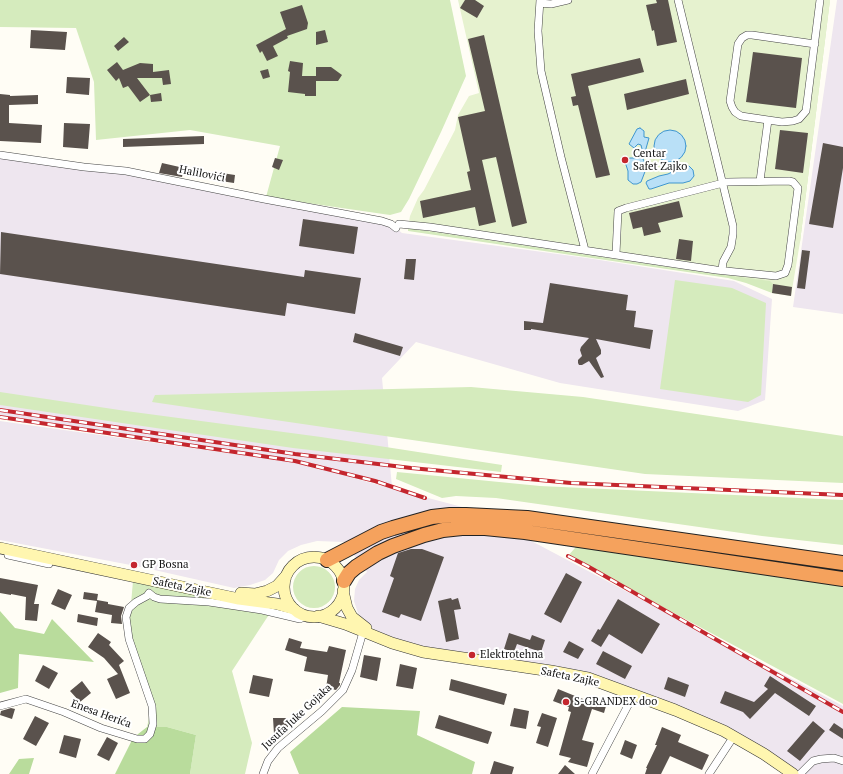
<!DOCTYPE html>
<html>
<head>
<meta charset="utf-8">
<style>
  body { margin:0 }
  canvas { display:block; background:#fffdf5 }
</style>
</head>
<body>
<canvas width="843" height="774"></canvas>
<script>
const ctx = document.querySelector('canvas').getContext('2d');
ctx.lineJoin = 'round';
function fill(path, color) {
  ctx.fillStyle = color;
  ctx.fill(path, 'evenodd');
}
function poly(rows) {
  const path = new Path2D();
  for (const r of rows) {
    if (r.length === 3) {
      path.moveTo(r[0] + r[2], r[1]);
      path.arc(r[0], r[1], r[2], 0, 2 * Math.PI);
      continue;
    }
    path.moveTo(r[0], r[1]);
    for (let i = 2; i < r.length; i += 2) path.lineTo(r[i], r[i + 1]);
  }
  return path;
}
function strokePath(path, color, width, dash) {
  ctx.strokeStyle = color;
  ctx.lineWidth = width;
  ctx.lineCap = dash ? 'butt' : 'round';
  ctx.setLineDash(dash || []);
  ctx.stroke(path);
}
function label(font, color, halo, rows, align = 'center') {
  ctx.font = font + ' "PT Serif",serif';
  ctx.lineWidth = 4;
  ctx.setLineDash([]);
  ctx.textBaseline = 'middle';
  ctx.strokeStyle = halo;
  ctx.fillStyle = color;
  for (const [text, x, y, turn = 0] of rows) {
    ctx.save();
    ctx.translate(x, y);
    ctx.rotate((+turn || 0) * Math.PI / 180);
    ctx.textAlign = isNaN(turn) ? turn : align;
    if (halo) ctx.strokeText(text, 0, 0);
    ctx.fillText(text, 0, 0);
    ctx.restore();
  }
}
const industrial = poly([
  [837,0,843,0,843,314,793,307],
  [0,157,84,167,246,194,391,224,402,233,587,258,734,281,772,299,765,400,738,411,560,383,416,342,382,378,392,487,349,477,466,508,539,545,843,706,843,774,791,774,734,736,578,678,442,656,388,636,372,628,365,622,358,613,354,601,355,589,359,580,367,572,344,542,317,541,301,545,288,551,279,560,273,573,265,580,250,585,234,588,141,567,0,540,0,421,277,460,0,415]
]);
const green = poly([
  [0,0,450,0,466,76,441,132,409,199,401,212,390,215,266,197,280,146,190,130,96,140,94,82,76,28,0,27],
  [830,0,800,242,773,284,772,293,746,283,728,278,408,231,408,228,716,274],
  [675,280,732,288,766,303,761,395,748,402,660,389],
  [471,387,583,397,843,436,843,483,645,474,152,402,155,395],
  [0,392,126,411,321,437,502,465,501,472,293,448,149,427,0,405],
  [397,472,540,486,843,500,843,545,762,536,496,498,456,496,442,498,396,479],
  [581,541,843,584,843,704,568,556],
  [314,587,21],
  [133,581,274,607,232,671,252,743,245,774,190,774,196,735,167,727,147,727,152,704,128,638]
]);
const forest = poly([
  [0,611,15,628,44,634,52,619,94,662,19,654,18,688,0,693],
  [342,707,420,711,417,735,475,762,472,774,299,774,290,752],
  [147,727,167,727,196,735,190,774,115,774,133,738],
  [34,758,29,774,9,774,19,759]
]);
const pitch = poly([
  [458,0,830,0,800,242,791,296,772,293,773,284,770,281,716,274,408,228,410,216,418,198,424,190,455,130,458,115,469,96,479,93]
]);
const water = poly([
  [640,128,644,131,644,137,649,138,643,159,646,165,646,169,641,182,637,184,633,184,628,180,628,171,625,162,628,159,630,158,640,158,642,149,641,145,638,144,634,148,629,144,637,129,640,128],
  [670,146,16],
  [684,166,689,166,693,170,694,176,690,181,683,183,669,183,651,189,649,189,646,183,647,181,659,176,668,174,684,166]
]);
const building = poly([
  [465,0,475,0,484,6,477,18,460,8],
  [656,0,668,0,677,42,657,46,654,30,652,31,646,5,657,3],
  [302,5,308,23,307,29,287,36,288,38,273,46,278,56,267,61,262,51,260,53,256,45,286,29,280,12],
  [31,30,67,32,65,50,30,48],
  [325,30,328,42,316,45,316,32],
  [484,35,527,223,512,227,496,157,482,160,496,222,479,226,475,207,423,218,420,201,471,190,467,172,470,171,458,117,485,111,468,39],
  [124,37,129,42,118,51,114,46],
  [753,52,802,58,796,108,746,102],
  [640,58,644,72,588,86,610,175,596,178,578,105,573,106,571,97,576,96,571,74],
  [290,61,303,63,302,76,316,76,316,96,305,96,305,94,288,92,290,72,288,71],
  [117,62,123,70,140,63,153,64,153,72,169,70,171,84,163,85,162,78,137,78,150,95,140,102,128,86,123,88,119,78,116,81,107,70],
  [316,67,331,67,342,75,338,81,316,81],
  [268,69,270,77,263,79,260,71],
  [67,77,90,78,89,95,66,93],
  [686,79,689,94,627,110,624,94],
  [161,93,162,101,151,102,150,95],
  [0,94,10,95,10,96,38,95,38,104,9,105,9,123,42,125,41,143,0,141],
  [64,123,90,124,88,149,63,147],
  [780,130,808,133,803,173,775,169],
  [204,136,204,144,123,147,123,139],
  [823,143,843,147,843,168,833,228,809,224],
  [275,158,283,160,279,170,272,167],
  [162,163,184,168,182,177,159,173],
  [215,172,235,175,234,183,214,180],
  [679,201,683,217,658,223,661,232,644,236,642,227,633,229,629,213],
  [303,219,358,227,354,254,299,246],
  [1,232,304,277,305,270,361,278,355,314,287,303,285,316,0,274],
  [679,239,693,241,691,261,676,259],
  [802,250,810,251,805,289,797,288],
  [406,259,416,259,414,280,404,279],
  [550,283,628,295,626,310,636,311,634,327,653,330,650,349,596,339,601,350,601,354,596,358,604,377,601,378,589,361,582,365,579,365,578,363,578,360,582,356,580,350,581,347,589,338,531,329,531,330,524,330,524,321,543,323],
  [773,284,792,287,791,296,772,293],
  [355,333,403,347,400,356,353,342],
  [411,549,422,549,444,557,421,621,401,614,399,618,382,612,394,578,390,576,398,553],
  [566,573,582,582,561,623,544,614],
  [0,578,38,585,34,604,39,604,37,621,25,620,26,597,11,594,11,595,0,593],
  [58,589,72,595,65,610,51,604],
  [84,592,98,594,97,600,108,602,108,604,124,607,121,616,122,624,111,623,112,615,95,612,97,601,83,599],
  [451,598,452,600,458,598,461,609,454,610,459,639,446,642,438,601],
  [618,599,660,624,642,654,609,634,601,647,591,641,598,629,600,630],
  [78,614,98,618,97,626,77,622],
  [98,633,111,642,109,645,124,661,119,665,130,693,116,699,107,679,118,674,104,658,88,647],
  [509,633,530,640,532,635,545,640,541,652,517,644,514,652,504,649],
  [289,638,302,642,300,648,327,652,329,646,346,650,339,683,340,683,340,685,336,690,326,688,328,675,304,671,307,657,285,650],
  [569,641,584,649,578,659,563,652],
  [603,651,632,666,625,679,596,664],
  [364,655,381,658,377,681,360,677],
  [400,664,417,668,413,689,396,686],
  [43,665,58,673,49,689,35,681],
  [253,675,273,679,269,697,249,693],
  [770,676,816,706,809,716,775,693,750,719,743,712,720,703,725,691,754,702,768,689,764,686],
  [668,677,689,685,685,697,664,689],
  [451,679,507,694,504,705,449,690],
  [82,681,91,693,80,702,70,691],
  [558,689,580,698,606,706,604,713,592,709,582,740,594,743,587,767,568,762,571,758,559,755,571,712,568,711,569,707,553,701],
  [11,708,15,709,12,719,0,715,1,711],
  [514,708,529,711,526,729,510,726],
  [542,713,557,718,548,747,536,743,541,727,537,726],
  [439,715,492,732,488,744,435,728],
  [35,716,49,723,36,746,23,739],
  [273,718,288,718,288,733,274,734],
  [813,721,825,731,800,761,787,751],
  [834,723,843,729,843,739,829,730],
  [662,727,681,735,678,742,709,755,702,770,670,756,661,774,645,774,647,768,646,768,657,745,655,745],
  [64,735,81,739,76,758,59,753],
  [107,737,118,743,109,761,97,755],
  [625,740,637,745,632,759,620,754],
  [494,761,514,767,512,774,490,774],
  [565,765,575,774,558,774]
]);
const street = poly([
  [540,0,538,31,541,71,561,157,585,250],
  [678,0,733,226,733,234,731,247,723,262,722,270],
  [540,3,551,4,568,0],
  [768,120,741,116,735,112,732,107,730,101,738,44,742,38,747,35,752,35,815,44],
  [0,155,84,167,126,171,264,199,382,221,391,224,396,228],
  [760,181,768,120,782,122,793,121,799,119,806,111,820,0],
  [399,224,430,227,716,270,776,276,785,273,788,265,798,188,793,182,789,181,727,182,626,208,618,211,616,254],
  [8,555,49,564],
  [0,706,26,699,64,712,101,728,137,739,145,739,150,734,153,724,152,706,129,639,126,617,129,608,136,602,147,596,149,593,154,597,160,599,209,602,262,610,300,619,306,615],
  [263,774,268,761,278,748,322,711,343,690,352,670,363,632],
  [592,774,634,694],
  [709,774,734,736],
  [800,774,813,761,821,759,834,758,843,761]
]);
const secondary = poly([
  [0,548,239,599,277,604,294,609],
  [314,587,30],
  [343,591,347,608,352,617,366,628],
  [241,593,255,594,267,591,277,586,286,576],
  [318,616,345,624,392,643,423,652,551,671,588,678,675,710,724,731,764,754,793,774]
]);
const highway = poly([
  [327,560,381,532,393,528,432,517,450,515,466,515,527,518,843,563],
  [344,581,349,573,356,567,378,553,393,546,424,535,443,530,462,528,485,528,525,532,843,579]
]);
const rail = poly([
  [0,410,295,454,411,468,571,483,843,495],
  [0,417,295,461,375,481,425,498],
  [568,556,589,567,843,712]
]);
const markers = [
  [625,160,4,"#c4262e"],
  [134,565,4,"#c4262e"],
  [472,655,4,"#c4262e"],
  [566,702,4,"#c4262e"]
];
const poiNames = [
  ["Centar",633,154],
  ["Safet Zajko",633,167],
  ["GP Bosna",142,565],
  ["Elektrotehna",480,655],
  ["S-GRANDEX doo",574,702]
];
const streetNames = [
  ["Halilovići",202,174,11],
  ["Safeta Zajke",182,587,12],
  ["Safeta Zajke",570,677,12],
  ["Enesa Herića",101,714,20],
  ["Jusufa Juke Gojaka",297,717,-43]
];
fill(industrial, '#eee6ef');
fill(green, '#d5ebbd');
fill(forest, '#b9dc9c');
fill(pitch, '#e6f2cf');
fill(water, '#b9e0f7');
strokePath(water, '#3f96cf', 1);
fill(building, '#5a524d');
strokePath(street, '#444', 8);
strokePath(secondary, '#333', 12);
strokePath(highway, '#222', 16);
strokePath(street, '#fff', 7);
strokePath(secondary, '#fff6b0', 11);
strokePath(highway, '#f5a25d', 14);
strokePath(rail, '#c4262e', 4);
strokePath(rail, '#fff', 2.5, [8]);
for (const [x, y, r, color] of markers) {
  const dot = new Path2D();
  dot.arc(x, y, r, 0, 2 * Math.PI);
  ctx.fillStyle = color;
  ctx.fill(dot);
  strokePath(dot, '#fff', 1.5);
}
label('11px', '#111', '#fff', poiNames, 'left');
label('11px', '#111', '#fff', streetNames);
</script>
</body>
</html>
